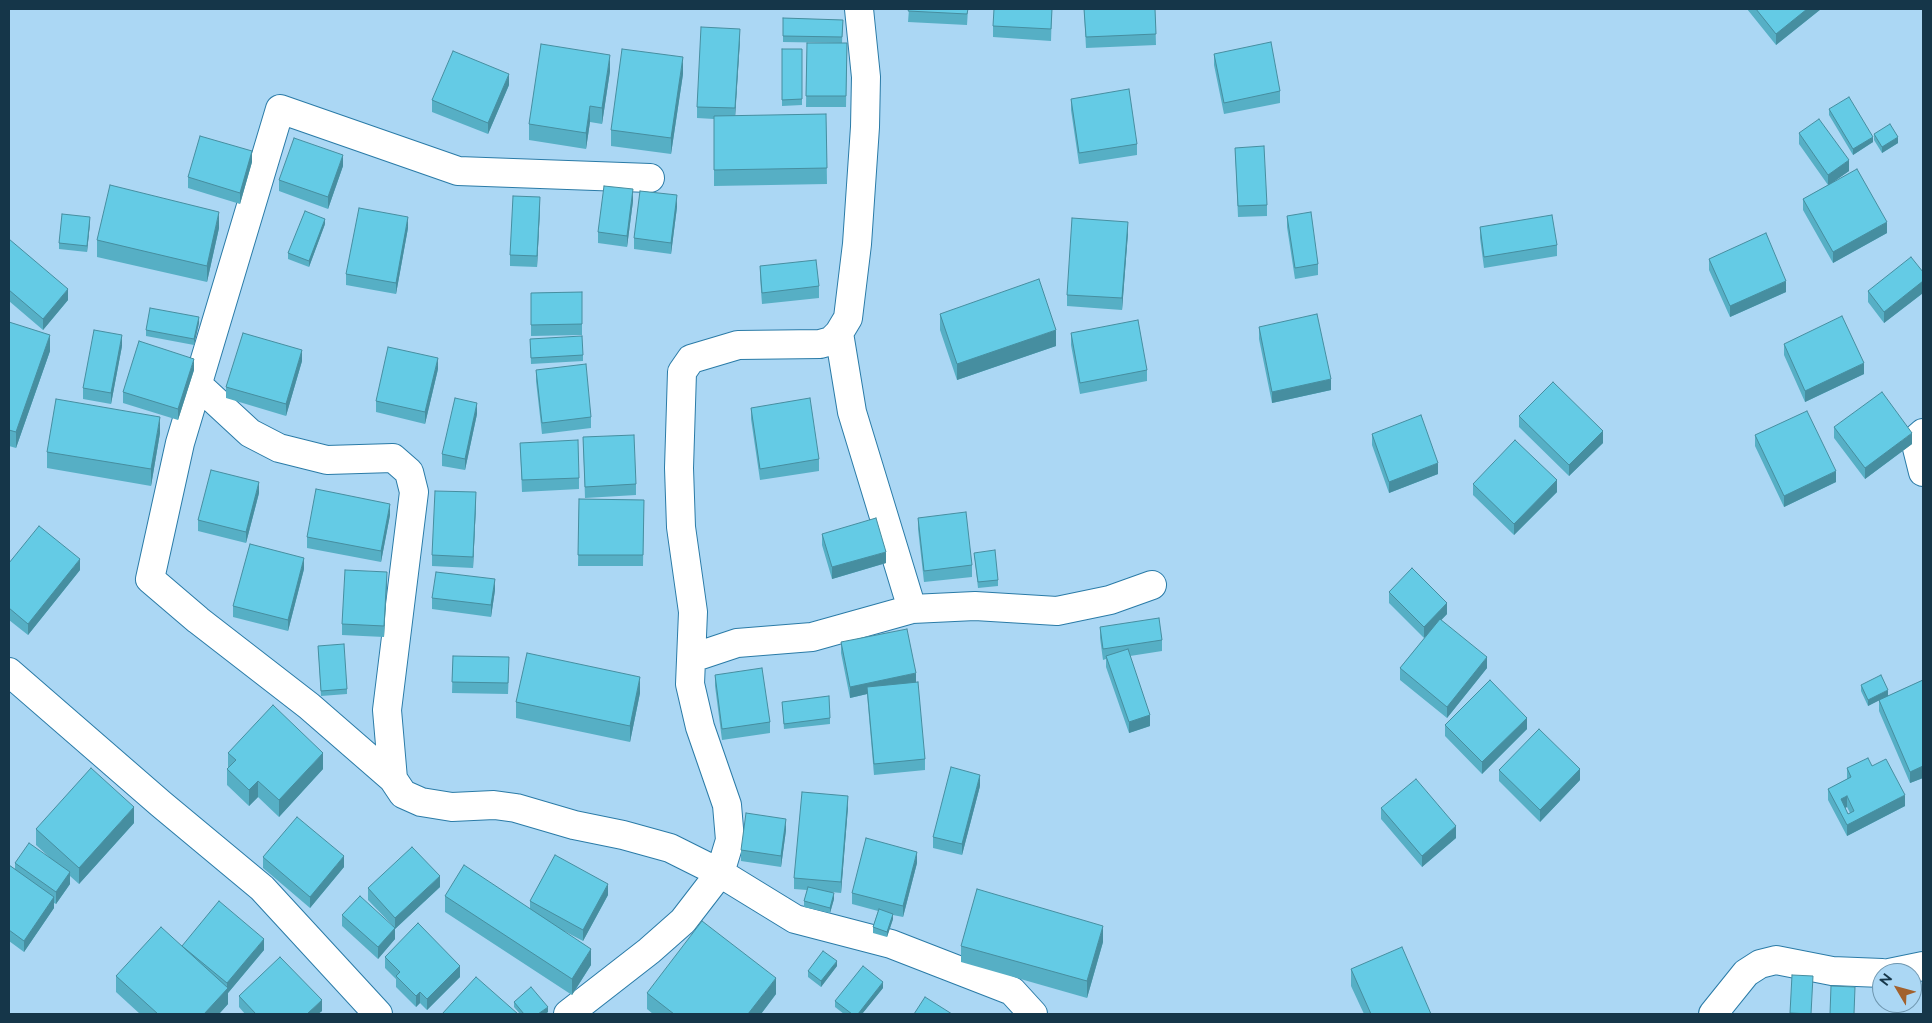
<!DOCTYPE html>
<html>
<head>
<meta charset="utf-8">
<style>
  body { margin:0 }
  #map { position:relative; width:1932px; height:1023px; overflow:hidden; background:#abd7f4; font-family:Raleway,sans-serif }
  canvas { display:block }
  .frame { position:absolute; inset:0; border:10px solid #153649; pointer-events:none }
  .north { position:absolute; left:1872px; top:963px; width:50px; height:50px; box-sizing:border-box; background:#abd7f4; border:1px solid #6f97b0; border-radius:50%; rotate:307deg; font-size:14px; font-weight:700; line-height:20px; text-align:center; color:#153649 }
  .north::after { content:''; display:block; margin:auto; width:18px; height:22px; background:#a2612d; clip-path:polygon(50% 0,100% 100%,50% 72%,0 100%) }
</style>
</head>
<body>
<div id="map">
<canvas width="1932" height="1023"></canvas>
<div class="frame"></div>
<div class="north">N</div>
</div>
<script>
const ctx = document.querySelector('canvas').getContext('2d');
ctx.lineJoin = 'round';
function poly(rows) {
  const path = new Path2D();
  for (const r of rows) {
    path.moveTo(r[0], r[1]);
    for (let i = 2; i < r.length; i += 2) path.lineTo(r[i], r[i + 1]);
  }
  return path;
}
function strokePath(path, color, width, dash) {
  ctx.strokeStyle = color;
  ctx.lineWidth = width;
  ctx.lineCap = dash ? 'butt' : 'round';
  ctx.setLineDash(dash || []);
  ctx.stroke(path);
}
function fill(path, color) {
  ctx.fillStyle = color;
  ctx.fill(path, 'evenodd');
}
const minor = poly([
  [650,178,458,171,280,109,180,443,150,579,198,620,309,706,393,779,403,794,421,802,452,807,494,805,516,808,574,825,623,835,670,848,720,873,795,919,891,944,1012,991,1033,1014],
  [839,333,852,412,912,609],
  [197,384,250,433,279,448,327,460,393,458,409,472,414,492,387,710,393,779],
  [1923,433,1915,440,1923,472],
  [692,658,737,643,812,637,912,609,975,606,1057,611,1110,600,1152,585],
  [9,672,161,804,262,888,378,1014],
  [1889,973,1923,966],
  [568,1014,649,951,683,921,720,873,730,840,727,805,700,727,690,684,693,612,681,527,679,468,682,372,691,359,738,345,820,344,831,341,839,333,848,318,857,244,865,127,866,77,859,9],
  [1713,1014,1746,973,1760,964,1776,960,1832,971,1882,973]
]);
const wall = poly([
  [909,9,968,9,967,25,908,22],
  [1052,9,1051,41,993,37,993,26],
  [1084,9,1155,9,1156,45,1086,48],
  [1747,9,1821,9,1776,45],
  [783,18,843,20,842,43,783,42],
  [740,40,735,116,826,114,827,184,714,186,714,119,697,118,697,107],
  [807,43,847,43,846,107,806,107],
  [782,49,802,49,802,105,782,106],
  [1214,54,1280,91,1280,103,1224,114,1214,65],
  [610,71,602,124,590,122,586,149,529,140,529,124],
  [683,74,671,154,611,146,611,130],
  [509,85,488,134,432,112,432,100],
  [1071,99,1137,144,1137,155,1079,164,1071,110],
  [1829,109,1873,142,1853,155,1829,115],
  [1799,133,1849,171,1831,183,1887,233,1833,263,1803,210,1803,199,1828,185,1799,144],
  [1874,134,1898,143,1882,153,1874,140],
  [1235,148,1267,205,1267,216,1238,217],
  [252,162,240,204,188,188,188,177],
  [343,166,328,209,279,191,279,180],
  [633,201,627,247,598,243,598,232],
  [677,207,671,254,634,249,634,238],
  [540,209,537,267,510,266,510,255],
  [1287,216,1318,264,1318,275,1295,279,1287,227],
  [90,223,87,252,59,249,59,243],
  [325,224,309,267,288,259,288,253],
  [1480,227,1557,245,1557,256,1484,268,1480,238],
  [219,228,207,282,97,257,97,240],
  [408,228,396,294,346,285,346,274],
  [1128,233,1122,310,1067,306,1067,295],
  [9,239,68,300,43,330,9,301],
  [1709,259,1786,292,1730,317,1709,270],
  [760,266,819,286,819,298,762,304,760,277],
  [1923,272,1923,293,1884,323,1868,302,1868,291],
  [582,292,582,335,531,336,531,293],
  [940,314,1056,346,957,380,940,330],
  [9,322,50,351,16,448,9,446],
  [199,323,194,345,146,336,146,330],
  [1259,327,1331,390,1272,403,1259,339],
  [1071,333,1147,370,1147,381,1080,394,1071,345],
  [530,339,583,355,583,361,531,364],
  [1784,344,1864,374,1805,402,1784,355],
  [122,346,111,404,83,399,83,388],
  [302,361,286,416,226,398,226,387],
  [438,369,425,424,376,412,376,401],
  [194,370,178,420,123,403,123,392],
  [536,370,591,417,591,428,542,434,536,381],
  [751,408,819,459,819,471,760,480,751,419],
  [477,414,465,470,442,466,442,454],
  [1519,416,1603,443,1569,476,1519,427],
  [1834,427,1912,444,1865,479,1834,438],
  [160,433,151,486,47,468,47,452],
  [1372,434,1438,474,1389,493,1372,445],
  [1755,435,1836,482,1784,507,1755,446],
  [583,437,636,484,636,495,585,498],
  [520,443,579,478,579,489,522,492],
  [1473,484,1557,492,1514,535,1473,495],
  [259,493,246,543,198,531,198,520],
  [579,499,644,500,643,566,578,566],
  [476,504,473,568,432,566,432,555],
  [390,515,381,562,307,548,307,537],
  [918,518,972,565,972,577,924,582,918,529],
  [822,534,886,563,832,579,822,545],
  [974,553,998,580,998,586,978,588],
  [9,563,80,570,28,635,9,620],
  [304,569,288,631,233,617,233,606],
  [387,583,384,637,342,635,342,624],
  [495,590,491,617,432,609,432,598],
  [1389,592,1447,614,1441,620,1487,668,1447,718,1400,680,1400,668,1431,630,1424,638,1389,603],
  [1100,627,1162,640,1162,651,1130,656,1150,726,1129,733,1106,667,1106,659,1103,660,1100,638],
  [841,642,916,682,925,759,925,770,874,775,867,694,850,698,841,653],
  [318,646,347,689,347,694,321,696],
  [453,656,509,668,508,694,452,693],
  [715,675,770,722,770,733,722,740,715,686],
  [1923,680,1923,778,1910,783,1879,711,1879,700,1868,706,1861,691,1861,685,1888,696],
  [640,693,630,742,516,718,516,702],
  [782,702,830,718,830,724,784,729],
  [1445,725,1527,729,1482,774,1445,736],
  [228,753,323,769,279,817,258,797,249,806,227,785,227,769,228,768],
  [1872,766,1905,806,1847,836,1828,800,1828,789,1847,779,1847,768],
  [1847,807,1850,813,1848,814,1845,808],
  [1499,770,1580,780,1540,822,1499,781],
  [980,786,962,855,933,848,933,837],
  [848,807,841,893,831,892,834,899,830,913,804,907,804,901,807,890,794,889,794,878],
  [1381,808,1456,838,1422,867,1381,819],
  [134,823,79,884,70,876,70,884,56,904,54,903,54,908,24,952,9,941,9,865,15,869,15,863,50,858,36,845,36,829],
  [786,830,781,867,741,861,741,850],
  [263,857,344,867,310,908,263,868],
  [917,863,903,917,893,915,893,919,887,937,873,933,873,927,878,911,852,904,852,893],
  [440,887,395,929,395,939,378,959,342,926,342,915,393,926,368,900,368,888],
  [608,895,583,941,564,931,591,965,572,995,445,912,445,896,530,909,530,901],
  [1103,942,1087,998,961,962,961,946],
  [182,946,264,950,228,993,228,1004,219,1014,140,1014,116,992,116,976],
  [385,957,460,977,427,1010,420,1003,416,1007,396,987,396,979,385,968],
  [837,966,821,987,808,977,808,971],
  [1351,969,1431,1014,1364,1014,1351,986],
  [883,988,862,1014,844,1014,835,1007,835,1001],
  [647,993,776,994,761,1014,653,1014,647,1009],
  [239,996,322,1011,318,1014,245,1014,239,1007],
  [514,1002,548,1012,545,1014,520,1014,514,1007]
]);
const shadedWall = poly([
  [1807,9,1821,9,1776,45,1776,34],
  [740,29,740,40,735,119,735,108],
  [610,55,610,71,602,124,602,108],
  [683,57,683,74,671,154,671,138],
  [509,74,509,85,488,134,488,123],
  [590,106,590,122,586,149,586,133],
  [1873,137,1873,142,1853,155,1853,149],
  [1898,137,1898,143,1882,153,1882,147],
  [252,151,252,162,240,204,240,193],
  [343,155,343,166,328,209,328,197],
  [1849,160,1849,171,1828,186,1828,175],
  [633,189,633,201,627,247,627,236],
  [677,195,677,207,671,254,671,243],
  [540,197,540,209,537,267,537,256],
  [219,212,219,228,207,282,207,266],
  [90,217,90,223,87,252,87,246],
  [408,217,408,228,396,294,396,283],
  [325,219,325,224,309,267,309,261],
  [1128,222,1128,233,1122,310,1122,298],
  [1887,222,1887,233,1833,263,1833,252],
  [1786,281,1786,292,1730,317,1730,306],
  [1923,281,1923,293,1884,323,1884,312],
  [68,289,68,300,43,330,43,319],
  [199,317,199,323,194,345,194,339],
  [1056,330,1056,346,957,380,957,364],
  [50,335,50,351,16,448,16,432],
  [122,335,122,346,111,404,111,393],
  [302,350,302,361,286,416,286,404],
  [438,358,438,369,425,424,425,412],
  [194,359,194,370,178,420,178,409],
  [1864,363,1864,374,1805,402,1805,391],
  [1331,379,1331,390,1272,403,1272,392],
  [477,403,477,414,465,470,465,459],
  [160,417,160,433,151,486,151,469],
  [1603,431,1603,443,1569,476,1569,465],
  [1912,433,1912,444,1865,479,1865,468],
  [1438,463,1438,474,1389,493,1389,482],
  [1836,471,1836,482,1784,507,1784,496],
  [1557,480,1557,492,1514,535,1514,524],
  [259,482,259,493,246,543,246,532],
  [476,492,476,504,473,568,473,557],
  [390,504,390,515,381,562,381,551],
  [886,552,886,563,832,579,832,567],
  [304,558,304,569,288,631,288,620],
  [80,559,80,570,28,635,28,624],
  [387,572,387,583,384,637,384,626],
  [495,579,495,590,491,617,491,605],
  [1447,603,1447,614,1424,638,1424,627],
  [1487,657,1487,668,1447,718,1447,707],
  [916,673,916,684,867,687,867,694,850,698,850,687],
  [640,677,640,693,630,742,630,726],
  [1888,690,1888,696,1868,706,1868,700],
  [1150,715,1150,726,1129,733,1129,722],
  [1527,718,1527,729,1482,774,1482,762],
  [323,753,323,769,279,817,279,800],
  [1923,766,1923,778,1910,783,1910,772],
  [1580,769,1580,780,1540,822,1540,810],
  [980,775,980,786,962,855,962,844],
  [258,781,258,797,249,806,249,790],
  [1905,795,1905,806,1847,836,1847,825],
  [848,796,848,807,841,893,841,882],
  [1847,796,1847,807,1841,810,1841,799],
  [134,807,134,823,79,884,79,868],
  [786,819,786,830,781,867,781,856],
  [1456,826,1456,838,1422,867,1422,856],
  [917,852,917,863,903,917,903,906],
  [344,856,344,867,310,908,310,897],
  [70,872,70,884,56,904,56,892],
  [440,876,440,887,395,929,395,918],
  [608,884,608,895,583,941,583,930],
  [834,893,834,899,830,913,830,908],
  [54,897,54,908,24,952,24,941],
  [893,914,893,919,887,937,887,932],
  [1103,926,1103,942,1087,998,1087,981],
  [395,928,395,939,378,959,378,947],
  [264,939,264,950,228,993,228,1004,219,1014,204,1014,227,989,227,983],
  [591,949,591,965,572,995,572,979],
  [837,961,837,966,821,987,821,981],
  [460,966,460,977,427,1010,427,999],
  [776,978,776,994,761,1014,748,1014],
  [883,982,883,988,862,1014,858,1014],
  [420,992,420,1003,416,1007,416,996],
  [322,1000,322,1011,318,1014,307,1014],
  [548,1007,548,1012,545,1014,538,1014]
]);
const building = poly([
  [909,9,968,9,967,14,908,11,909,9],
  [994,9,1052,9,1051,29,993,26,994,9],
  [1084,9,1155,9,1156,34,1086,37,1084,9],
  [1756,9,1807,9,1776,34,1756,9],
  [783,18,843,20,842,37,783,36,783,18],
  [701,27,740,29,735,108,697,107,701,27],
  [1271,42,1280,91,1224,103,1214,54,1271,42],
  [807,43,847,43,846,96,806,96,807,43],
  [541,44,610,55,602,108,590,106,586,133,529,124,541,44],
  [622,49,683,57,671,138,611,130,622,49],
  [782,49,802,49,802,99,782,100,782,49],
  [453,51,509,74,488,123,432,100,453,51],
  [1129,89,1137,144,1079,153,1071,99,1129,89],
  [1849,97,1873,137,1853,149,1829,109,1849,97],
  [826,114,827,168,714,170,714,116,826,114],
  [1819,119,1849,160,1828,175,1799,133,1819,119],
  [1890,124,1898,137,1882,147,1874,134,1890,124],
  [200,136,252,151,240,193,188,177,200,136],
  [294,138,343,155,328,197,279,180,294,138],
  [1264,146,1267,205,1238,206,1235,148,1264,146],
  [1857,169,1887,222,1833,252,1803,199,1857,169],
  [110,185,219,212,207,266,97,240,110,185],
  [604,186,633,189,627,236,598,232,604,186],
  [640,191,677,195,671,243,634,238,640,191],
  [513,196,540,197,537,256,510,255,513,196],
  [359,208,408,217,396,283,346,274,359,208],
  [305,211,325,219,309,261,288,253,305,211],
  [1311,212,1318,264,1295,268,1287,216,1311,212],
  [62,214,90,217,87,246,59,243,62,214],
  [1552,215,1557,245,1484,257,1480,227,1552,215],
  [1072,218,1128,222,1122,298,1067,295,1072,218],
  [1766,233,1786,281,1730,306,1709,259,1766,233],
  [9,239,68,289,43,319,9,290,9,239],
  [1911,257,1923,272,1923,281,1884,312,1868,291,1911,257],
  [816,260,819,286,762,293,760,266,816,260],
  [1039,279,1056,330,957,364,940,314,1039,279],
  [582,292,582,324,531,325,531,293,582,292],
  [150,308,199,317,194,339,146,330,150,308],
  [1317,314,1331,379,1272,392,1259,327,1317,314],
  [1842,316,1864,363,1805,391,1784,344,1842,316],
  [1138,320,1147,370,1080,383,1071,333,1138,320],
  [9,322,50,335,16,432,9,430,9,322],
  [94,330,122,335,111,393,83,388,94,330],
  [243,333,302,350,286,404,226,387,243,333],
  [582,336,583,355,531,358,530,339,582,336],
  [139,341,194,359,178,409,123,392,139,341],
  [388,347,438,358,425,412,376,401,388,347],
  [586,364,591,417,542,423,536,370,586,364],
  [1553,382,1603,431,1569,465,1519,416,1553,382],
  [1882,392,1912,433,1865,468,1834,427,1882,392],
  [455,398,477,403,465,459,442,454,455,398],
  [810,398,819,459,760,469,751,408,810,398],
  [56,399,160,417,151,469,47,452,56,399],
  [1807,411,1836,471,1784,496,1755,435,1807,411],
  [1421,415,1438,463,1389,482,1372,434,1421,415],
  [634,435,636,484,585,487,583,437,634,435],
  [578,440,579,478,522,480,520,443,578,440],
  [1515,440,1557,480,1514,524,1473,484,1515,440],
  [211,470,259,482,246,532,198,520,211,470],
  [316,489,390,504,381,551,307,537,316,489],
  [435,491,476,492,473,557,432,555,435,491],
  [579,499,644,500,643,555,578,555,579,499],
  [966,512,972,565,924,571,918,518,966,512],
  [876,518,886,552,832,567,822,534,876,518],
  [39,526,80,559,28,624,9,608,9,563,39,526],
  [250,544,304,558,288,620,233,606,250,544],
  [995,550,998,580,978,582,974,553,995,550],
  [1412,568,1447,603,1424,627,1389,592,1412,568],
  [345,570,387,572,384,626,342,624,345,570],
  [436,572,495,579,491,605,432,598,436,572],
  [1159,618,1162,640,1103,649,1100,627,1159,618],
  [1440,619,1487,657,1447,707,1400,668,1440,619],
  [907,629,916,673,850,687,841,642,907,629],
  [344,644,347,689,321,691,318,646,344,644],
  [1128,649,1150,715,1129,722,1106,656,1128,649],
  [527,653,640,677,630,726,516,702,527,653],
  [453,656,509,657,508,683,452,682,453,656],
  [762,668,770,722,722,729,715,675,762,668],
  [1881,675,1888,690,1868,700,1861,685,1881,675],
  [1490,680,1527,718,1482,762,1445,725,1490,680],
  [1923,680,1923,766,1910,772,1879,700,1923,680],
  [918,682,925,759,874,764,867,687,918,682],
  [829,696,830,718,784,724,782,702,829,696],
  [273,705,323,753,279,800,258,781,249,790,227,769,236,760,228,753,273,705],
  [1539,729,1580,769,1540,810,1499,770,1539,729],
  [1868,758,1872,766,1886,759,1905,795,1847,825,1828,789,1851,777,1847,768,1868,758],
  [1847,796,1854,811,1848,814,1841,799,1847,796],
  [951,767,980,775,962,844,933,837,951,767],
  [91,768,134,807,79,868,36,829,91,768],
  [1416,779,1456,826,1422,856,1381,808,1416,779],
  [802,792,848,796,841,882,794,878,802,792],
  [746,813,786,819,781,856,741,850,746,813],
  [297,817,344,856,310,897,263,857,297,817],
  [866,838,917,852,903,906,852,893,866,838],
  [29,843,70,872,56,892,15,863,29,843],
  [412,847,440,876,395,918,368,888,412,847],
  [555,855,608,884,583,930,530,901,555,855],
  [9,865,54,897,24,941,9,930,9,865],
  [464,865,591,949,572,979,445,896,464,865],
  [808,887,834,893,830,908,804,901,808,887],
  [977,889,1103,926,1087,981,961,946,977,889],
  [360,896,395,928,378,947,342,915,360,896],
  [219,901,264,939,227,983,182,946,219,901],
  [879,909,893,914,887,932,873,927,879,909],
  [702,921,776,978,748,1014,674,1014,647,993,702,921],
  [418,923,460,966,427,999,420,992,416,996,396,976,400,972,385,957,418,923],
  [161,927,228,988,204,1014,158,1014,116,976,161,927],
  [1402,947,1431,1014,1371,1014,1351,969,1402,947],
  [823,951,837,961,821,981,808,971,823,951],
  [280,957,322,1000,307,1014,256,1014,239,996,280,957],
  [863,966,883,982,858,1014,852,1014,835,1001,863,966],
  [1792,975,1813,976,1811,1014,1790,1013,1792,975],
  [476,977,518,1014,442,1014,476,977],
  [1831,986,1855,987,1854,1014,1830,1014,1831,986],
  [531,987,548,1007,538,1014,524,1014,514,1002,531,987],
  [925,997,952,1014,914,1014,925,997]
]);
strokePath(minor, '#2a7ba7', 30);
strokePath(minor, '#fff', 28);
fill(wall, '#56afc5');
fill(shadedWall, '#468ea0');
fill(building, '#64cbe5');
strokePath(building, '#468ea0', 1);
</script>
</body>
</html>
